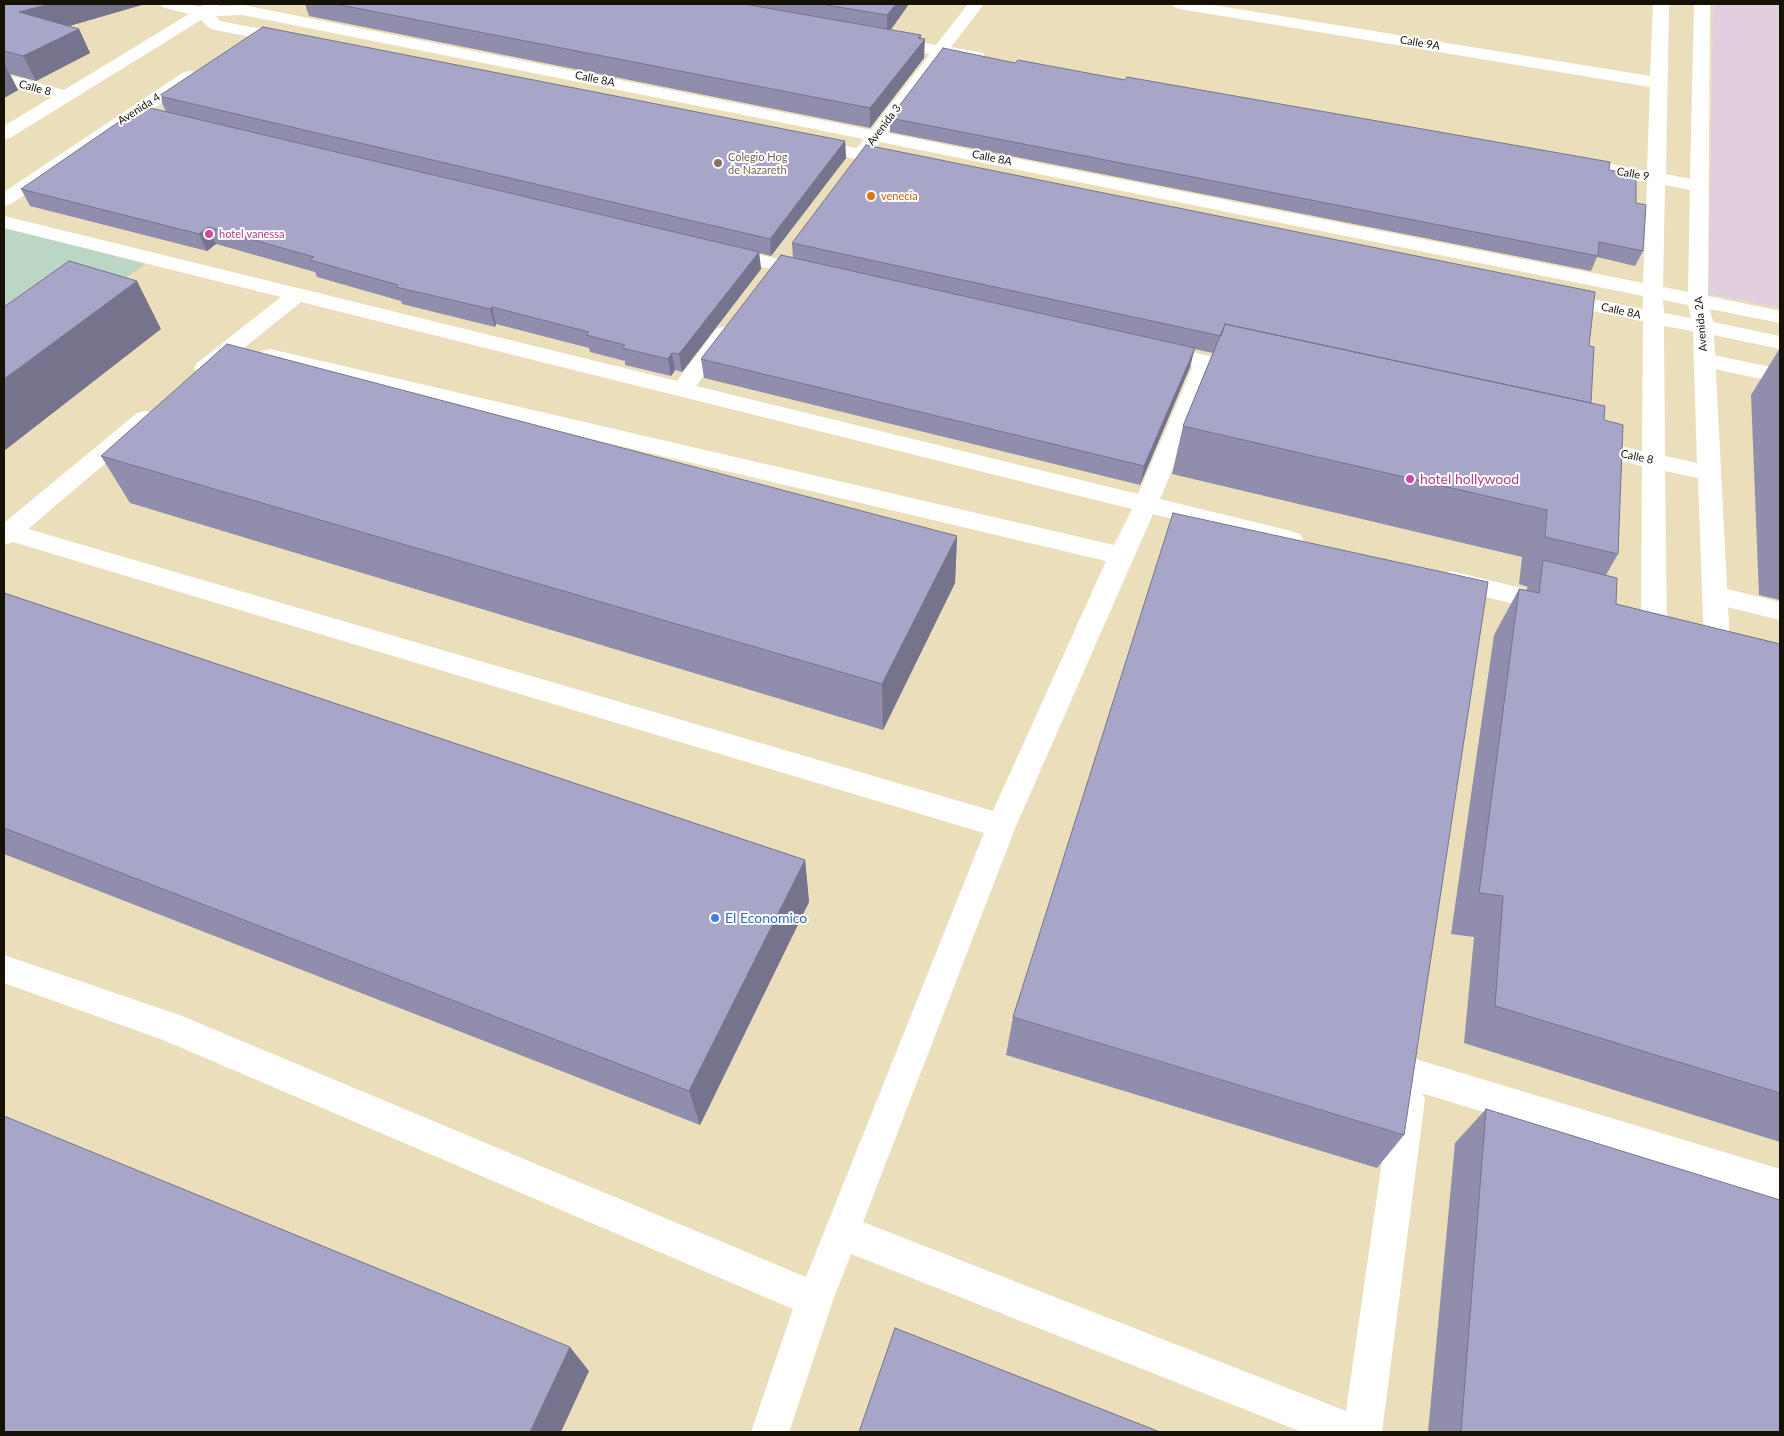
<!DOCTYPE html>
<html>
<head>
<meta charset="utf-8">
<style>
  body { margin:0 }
  #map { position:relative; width:1784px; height:1436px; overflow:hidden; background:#ebdfbb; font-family:Lato,sans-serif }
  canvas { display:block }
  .frame { position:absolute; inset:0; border:5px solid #151105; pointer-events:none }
</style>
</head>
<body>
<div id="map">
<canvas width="1784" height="1436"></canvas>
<div class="frame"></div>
</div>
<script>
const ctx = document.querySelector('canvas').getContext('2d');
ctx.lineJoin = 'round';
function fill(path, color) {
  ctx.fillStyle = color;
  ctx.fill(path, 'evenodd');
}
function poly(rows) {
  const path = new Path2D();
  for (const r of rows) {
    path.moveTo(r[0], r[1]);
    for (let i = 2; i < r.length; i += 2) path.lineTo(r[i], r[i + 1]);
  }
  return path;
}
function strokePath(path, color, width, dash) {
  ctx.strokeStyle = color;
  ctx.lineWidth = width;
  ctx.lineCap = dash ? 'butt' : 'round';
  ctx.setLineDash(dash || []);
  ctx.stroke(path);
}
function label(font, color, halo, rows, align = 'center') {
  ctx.font = font + ' Lato,sans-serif';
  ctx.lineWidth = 4;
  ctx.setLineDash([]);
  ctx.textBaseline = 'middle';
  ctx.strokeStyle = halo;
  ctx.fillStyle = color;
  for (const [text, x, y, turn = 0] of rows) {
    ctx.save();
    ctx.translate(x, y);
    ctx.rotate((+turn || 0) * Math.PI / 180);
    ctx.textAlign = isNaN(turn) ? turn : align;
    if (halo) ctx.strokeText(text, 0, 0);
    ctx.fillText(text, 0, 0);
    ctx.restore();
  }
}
const industrial = poly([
  [1713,4,1780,4,1780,308,1708,294]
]);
const green = poly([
  [4,226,145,264,4,366]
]);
const service = poly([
  [1704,353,1780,369,1780,383,1696,365,1693,360,1696,355,1704,353],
  [1715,586,1780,602,1780,620,1706,602,1702,595,1706,588,1715,586]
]);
const minor = poly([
  [160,4,188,4,200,7,205,4,217,4,219,6,243,5,871,130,930,54,881,44,879,41,881,38,887,36,936,45,968,4,984,4,951,47,983,53,985,57,983,61,977,62,945,56,887,133,1643,283,1647,182,1573,169,1566,167,1564,163,1566,159,1573,157,1647,171,1650,87,1180,9,1174,7,1172,4,1207,4,1650,76,1653,4,1669,4,1666,174,1690,179,1694,4,1710,4,1708,296,1780,311,1780,323,1710,309,1713,322,1780,336,1780,349,1714,335,1730,645,1726,652,1717,655,1708,652,1704,645,1698,478,1665,471,1667,629,1663,636,1654,639,1645,636,1641,629,1642,466,1578,451,1574,446,1578,441,1586,438,1642,451,1643,321,1556,304,1549,302,1546,298,1549,294,1556,292,1643,309,1643,296,880,142,873,152,904,158,906,162,904,166,897,168,809,149,803,148,800,144,803,140,809,139,857,148,864,139,243,15,216,16,220,21,292,35,298,37,300,40,298,43,292,45,215,30,209,28,201,20,10,138,4,139,4,126,52,97,4,84,4,74,64,90,189,14,162,7,160,4],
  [1665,185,1690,190,1688,292,1663,287,1665,185],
  [1663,300,1688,305,1691,318,1664,313,1663,300],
  [1664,326,1693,331,1697,463,1665,456,1664,326],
  [190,71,196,72,199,76,196,80,11,204,4,206,4,192,184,72,190,71],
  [4,216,677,381,717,328,725,327,733,328,736,333,696,386,1138,494,1193,366,1148,356,1145,351,1148,346,1156,344,1254,366,1257,371,1254,376,1246,378,1213,371,1160,499,1291,531,1300,534,1303,540,1300,546,1291,549,1153,514,1016,826,863,1222,1346,1411,1391,1099,1396,1087,1401,1086,1395,1074,1400,1063,1412,1058,1780,1169,1780,1204,1422,1093,1425,1099,1382,1432,1302,1432,851,1254,833,1300,789,1432,751,1432,793,1309,163,1040,4,983,4,955,182,1016,806,1277,984,833,13,542,4,545,4,523,137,413,145,411,153,413,156,418,153,423,28,529,993,811,1106,561,270,363,262,361,259,356,262,351,270,349,1114,545,1132,509,301,302,213,373,205,375,197,373,194,368,197,363,281,297,4,228,4,216],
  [725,246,819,269,822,273,819,277,812,279,718,256,715,252,718,248,725,246],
  [1451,571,1550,595,1559,597,1563,604,1559,611,1550,613,1442,586,1438,580,1442,574,1451,571]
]);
const wall = poly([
  [4,4,145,4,68,26,79,29,90,53,36,81,10,74,18,90,4,98],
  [305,4,909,4,891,30,921,38,924,58,870,128,309,16],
  [1015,63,1125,80,1609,170,1636,203,1643,251,1635,266,1597,257,1591,271,890,132,890,118],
  [159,96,845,141,846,158,771,256,759,253,761,269,682,372,675,370,671,376,625,365,625,361,590,352,589,348,496,324,495,327,402,304,401,301,317,277,315,272,216,244,207,251,30,206,21,189,166,112],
  [792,243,1589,346,1591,403,1604,420,1618,554,1606,575,1616,604,1780,644,1780,1142,1464,1043,1474,937,1451,934,1494,635,1519,589,1526,590,1528,587,1519,584,1522,557,1172,474,1183,426,1213,353,1194,349,1190,367,1140,485,704,378,701,359,793,258],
  [1780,348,1780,600,1759,595,1751,395],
  [101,456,957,536,955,583,883,730,130,503],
  [4,593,805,860,809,902,700,1125,4,854],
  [1013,1017,1404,1135,1377,1168,1006,1055],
  [1486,1109,1780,1432,1428,1432,1455,1143]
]);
const shadedWall = poly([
  [50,4,145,4,32,37,19,12],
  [896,4,909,4,887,34,887,15],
  [79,29,90,53,36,81,23,56],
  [921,35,920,44,925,39,924,58,870,128,870,108],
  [5,65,18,90,4,98,4,66],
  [845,141,846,158,771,256,770,239],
  [208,227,216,244,207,251,199,234],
  [759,252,761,269,682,372,679,354],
  [137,281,161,329,4,451,4,379],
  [492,307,496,324,495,327,490,309],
  [1195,348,1190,367,1140,485,1144,466],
  [672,353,675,370,671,376,668,359],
  [957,536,955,583,883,730,882,684],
  [805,860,809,902,700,1125,689,1091],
  [570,1347,589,1371,561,1432,530,1432]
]);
const building = poly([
  [4,4,50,4,19,12,79,29,23,56,4,51,4,4],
  [335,4,744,4,921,35,918,38,925,39,870,108,335,4],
  [820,4,896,4,887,15,820,4],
  [263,27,845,141,770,239,159,96,263,27],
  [943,48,1015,63,1018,60,1125,80,1127,77,1610,162,1609,170,1636,175,1636,203,1646,205,1643,251,1599,242,1598,256,890,118,943,48],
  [142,106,759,252,679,354,672,353,668,359,622,348,625,345,586,335,589,332,492,307,490,309,396,287,398,285,310,260,314,257,208,227,199,234,21,189,142,106],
  [866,145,1595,292,1589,346,1594,347,1591,403,1225,324,1221,336,792,243,866,145],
  [781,255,1195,348,1144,466,701,359,781,255],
  [69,261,137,281,4,379,4,307,69,261],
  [1225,324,1605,406,1604,420,1623,425,1618,554,1545,537,1547,510,1183,426,1225,324],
  [227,344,957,536,882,684,101,456,227,344],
  [1173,513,1488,582,1404,1135,1013,1017,1173,513],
  [1543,560,1617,578,1616,604,1780,644,1780,1093,1495,1006,1503,896,1479,893,1519,589,1539,593,1543,560],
  [4,593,805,860,689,1091,4,828,4,593],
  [1486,1109,1780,1200,1780,1432,1461,1432,1486,1109],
  [4,1116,570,1347,530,1432,4,1432,4,1116],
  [895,1328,1160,1432,859,1432,895,1328]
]);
const markers = [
  [718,163,5,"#8d6e63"],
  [871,196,5,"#e8710a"],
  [209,234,5,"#d1479c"],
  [1410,479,5,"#d1479c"],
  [715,918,5,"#3f7fe0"]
];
const farStreetnames = [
  ["Calle 9A",1420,43,9],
  ["Calle 8A",595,79,11],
  ["Calle 8",35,88,15],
  ["Avenida 4",139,109,-33],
  ["Avenida 3",884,125,-53],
  ["Calle 8A",992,158,11],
  ["Calle 9",1633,174,10],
  ["Calle 8A",1621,311,12],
  ["Avenida 2A",1701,324,-95],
  ["Calle 8",1637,457,12]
];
const farEducationnames = [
  ["Colegio Hog",728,157],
  ["de Nazareth",728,170]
];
const farFoodnames = [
  ["venecia",881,196]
];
const farHotelnames = [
  ["hotel vanessa",219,234]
];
const hotelNames = [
  ["hotel hollywood",1420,479]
];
const shopNames = [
  ["El Economico",725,918]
];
fill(industrial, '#e2cfde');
fill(green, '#bcd6c5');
fill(service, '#fff');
fill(minor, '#fff');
fill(wall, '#908eac');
fill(shadedWall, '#75748c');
fill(building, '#a7a5c8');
strokePath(building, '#75748c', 1);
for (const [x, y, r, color] of markers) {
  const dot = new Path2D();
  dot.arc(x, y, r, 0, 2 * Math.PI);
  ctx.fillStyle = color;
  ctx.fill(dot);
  strokePath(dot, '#fff', 2);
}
label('11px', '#151105', '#fff', farStreetnames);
label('11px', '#785e54', '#fff', farEducationnames, 'left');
label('11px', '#c56008', '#fff', farFoodnames, 'left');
label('11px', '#b23c85', '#fff', farHotelnames, 'left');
label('14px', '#b23c85', '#fff', hotelNames, 'left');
label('14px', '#366cbe', '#fff', shopNames, 'left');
</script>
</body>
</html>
